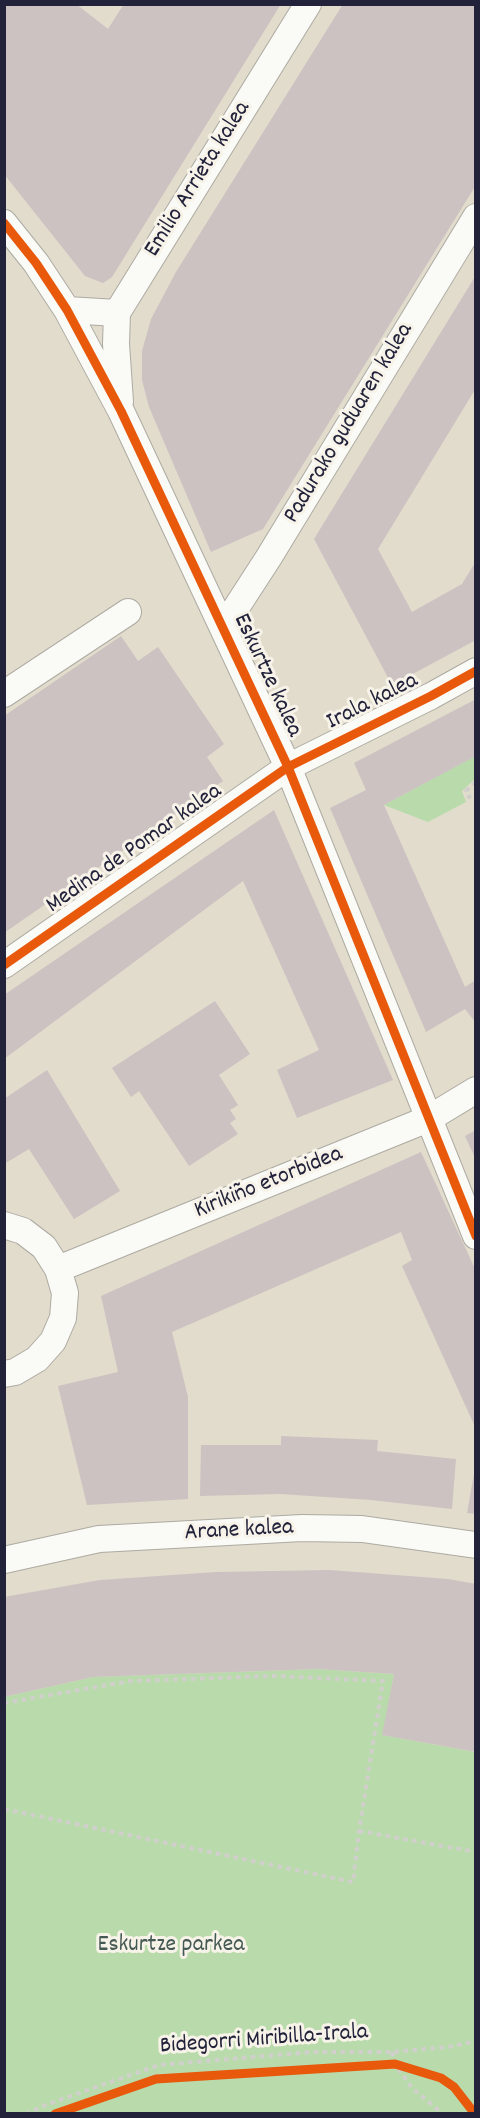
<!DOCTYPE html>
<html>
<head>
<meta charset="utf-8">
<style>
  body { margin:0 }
  #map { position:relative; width:480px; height:2118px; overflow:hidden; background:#e1dccb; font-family:Dekko,sans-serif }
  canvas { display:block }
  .frame { position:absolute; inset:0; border:6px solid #22223b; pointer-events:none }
</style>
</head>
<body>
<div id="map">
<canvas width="480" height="2118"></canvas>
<div class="frame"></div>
</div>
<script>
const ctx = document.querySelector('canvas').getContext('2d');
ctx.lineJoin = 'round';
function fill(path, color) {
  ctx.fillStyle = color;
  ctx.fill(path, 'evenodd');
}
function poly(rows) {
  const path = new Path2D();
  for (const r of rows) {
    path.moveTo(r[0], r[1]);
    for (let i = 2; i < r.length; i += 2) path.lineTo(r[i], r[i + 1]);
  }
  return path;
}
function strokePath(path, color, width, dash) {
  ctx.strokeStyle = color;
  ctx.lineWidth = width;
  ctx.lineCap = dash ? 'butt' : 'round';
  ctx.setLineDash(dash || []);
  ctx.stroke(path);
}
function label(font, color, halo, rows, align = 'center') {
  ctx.font = font + ' Dekko,sans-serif';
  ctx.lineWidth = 6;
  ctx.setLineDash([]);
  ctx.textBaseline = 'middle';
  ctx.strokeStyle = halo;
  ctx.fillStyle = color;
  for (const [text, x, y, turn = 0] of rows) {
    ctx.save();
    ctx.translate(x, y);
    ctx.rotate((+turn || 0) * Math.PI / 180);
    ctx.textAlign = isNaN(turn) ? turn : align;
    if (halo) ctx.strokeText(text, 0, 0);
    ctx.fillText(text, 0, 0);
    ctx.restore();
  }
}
const green = poly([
  [475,756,475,779,462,791,466,802,428,822,384,805],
  [318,1669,394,1674,383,1735,475,1752,475,2113,5,2113,4,1697,93,1677]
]);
const building = poly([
  [4,4,76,4,108,29,124,4,281,4,112,277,103,283,85,276,4,174],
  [343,4,476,4,476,185,263,529,211,552,149,407,142,380,142,351,151,319,176,272],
  [476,275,476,388,378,549,412,612,462,584,476,561,476,640,392,685,314,539],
  [121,636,138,661,158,647,224,744,207,757,223,781,4,933,4,716],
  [476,699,476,756,384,805,465,987,476,980,476,1023,465,1009,426,1032,330,808,366,790,354,763],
  [274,810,393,1080,297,1118,277,1070,319,1050,243,881,4,1059,4,995],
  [215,1001,250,1054,219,1075,238,1105,230,1110,236,1119,230,1123,238,1134,189,1166,139,1091,131,1097,112,1068],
  [47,1070,120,1191,74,1219,29,1149,4,1164,4,1099],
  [476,1130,476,1160,465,1136],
  [421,1152,476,1271,476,1429,402,1266,412,1260,401,1232,172,1332,188,1397,188,1499,87,1505,58,1386,118,1372,101,1296],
  [281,1436,378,1440,377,1451,456,1459,452,1509,371,1500,280,1494,200,1496,201,1445,281,1445],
  [474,1474,476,1474,476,1514,467,1513],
  [330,1570,448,1579,476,1584,476,1752,382,1735,394,1674,318,1669,93,1677,4,1697,4,1597,100,1580,216,1572]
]);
const path = poly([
  [476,782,466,791,469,797,476,793],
  [4,1703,131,1681,274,1676,383,1681,359,1831,353,1882,4,1809],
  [359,1831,476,1852],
  [392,2052,395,2064,412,2088,443,2114],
  [26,2114,48,2104,159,2065,313,2052,392,2052,448,2047,476,2041]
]);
const minor = poly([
  [4,223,36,263,67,310,121,411,288,767,476,1236],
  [67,310,117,313],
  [120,402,116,344,117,313,308,4],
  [223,628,269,557,476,217],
  [4,694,128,612],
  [4,965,288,767,431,696,476,671],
  [4,1225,23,1231,44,1247,58,1269,65,1293,63,1318,53,1341,37,1359,15,1372,4,1374],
  [58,1269,428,1119,476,1090],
  [4,1560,99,1539,302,1528,362,1529,476,1545]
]);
const cycleway = poly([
  [4,223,36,263,67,310,121,411,288,767,476,1236],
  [4,965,288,767,431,696,476,671],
  [55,2114,156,2079,395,2064,441,2078,454,2087,475,2114]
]);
const streetNames = [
  ["Emilio Arrieta kalea",199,180,-58],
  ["Padurako guduaren kalea",350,424,-59],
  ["Eskurtze kalea",266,676,65],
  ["Irala kalea",373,703,-27],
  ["Medina de Pomar kalea",135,850,-35],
  ["Kirikiño etorbidea",269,1184,-22],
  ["Arane kalea",239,1532,-3],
  ["Bidegorri Miribilla-Irala",264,2041,-4]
];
const parkNames = [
  ["Eskurtze parkea",171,1947]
];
fill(green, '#b9dbac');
fill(building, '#ccc2c2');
strokePath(minor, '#adaaa2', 28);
strokePath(path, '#d1cfcc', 4, [4.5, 4.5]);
strokePath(minor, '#fafaf7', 26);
strokePath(cycleway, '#e8590c', 9);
label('24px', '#22223b', '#f7f3e8', streetNames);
label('24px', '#465a55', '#f7f3e8', parkNames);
</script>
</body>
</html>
